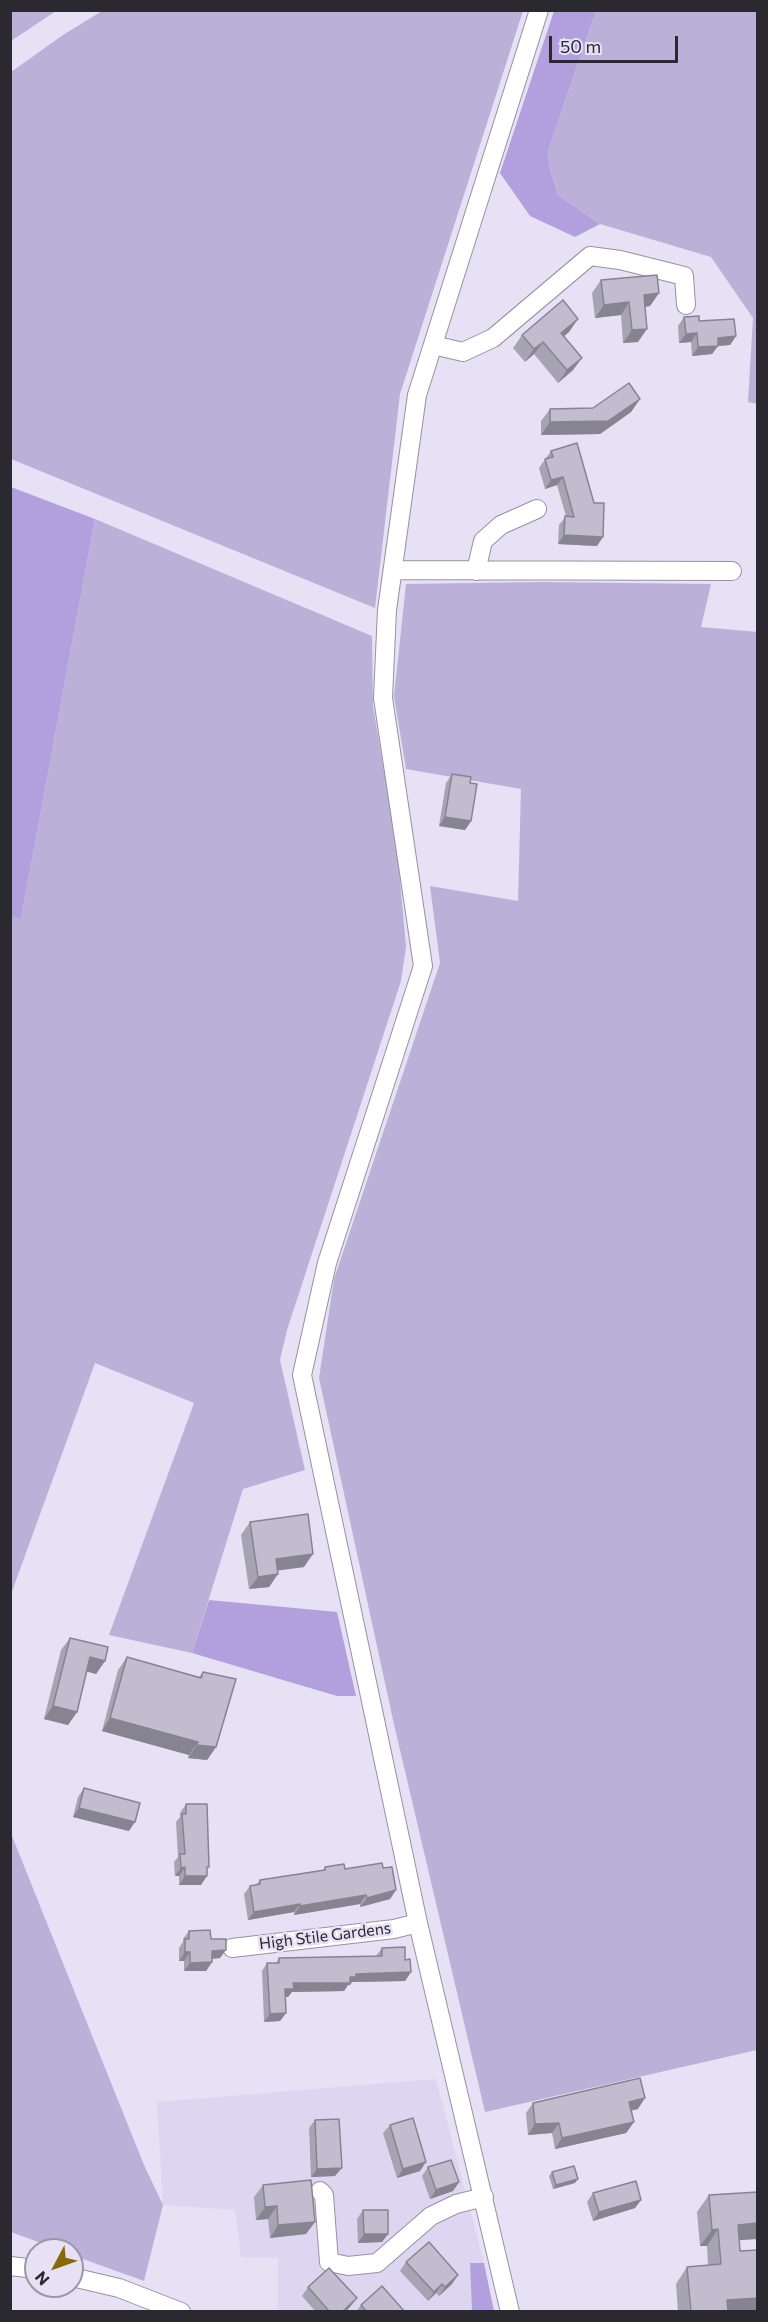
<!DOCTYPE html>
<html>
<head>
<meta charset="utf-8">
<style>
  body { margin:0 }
  #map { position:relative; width:768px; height:2322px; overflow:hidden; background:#e6e1f4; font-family:Commissioner,sans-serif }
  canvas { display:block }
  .frame { position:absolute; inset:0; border:12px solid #2b2930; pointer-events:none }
  .north { position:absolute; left:24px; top:2238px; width:60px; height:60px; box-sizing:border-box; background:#e6e1f4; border:2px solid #9b97a6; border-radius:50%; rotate:229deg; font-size:16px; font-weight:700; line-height:24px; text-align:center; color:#2b2930 }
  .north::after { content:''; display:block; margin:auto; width:21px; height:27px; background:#886906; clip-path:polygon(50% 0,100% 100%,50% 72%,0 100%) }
  .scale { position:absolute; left:549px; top:36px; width:129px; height:27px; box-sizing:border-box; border:3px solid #2b2930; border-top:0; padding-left:8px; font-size:18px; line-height:21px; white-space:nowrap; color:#2b2930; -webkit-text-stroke:4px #e6e1f4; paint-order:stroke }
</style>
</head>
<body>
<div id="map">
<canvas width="768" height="2322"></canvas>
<div class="frame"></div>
<div class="north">N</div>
<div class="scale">50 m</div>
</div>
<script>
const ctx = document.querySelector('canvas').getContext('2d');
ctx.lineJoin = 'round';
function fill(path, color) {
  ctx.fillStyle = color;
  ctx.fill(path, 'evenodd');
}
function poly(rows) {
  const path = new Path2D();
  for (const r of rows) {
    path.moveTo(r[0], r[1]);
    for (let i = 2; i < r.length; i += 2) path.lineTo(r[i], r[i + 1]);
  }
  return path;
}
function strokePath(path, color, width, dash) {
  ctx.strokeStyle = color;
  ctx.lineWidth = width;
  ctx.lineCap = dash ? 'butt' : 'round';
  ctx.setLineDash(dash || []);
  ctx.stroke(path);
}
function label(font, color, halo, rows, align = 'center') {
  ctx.font = font + ' Commissioner,sans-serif';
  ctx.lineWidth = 5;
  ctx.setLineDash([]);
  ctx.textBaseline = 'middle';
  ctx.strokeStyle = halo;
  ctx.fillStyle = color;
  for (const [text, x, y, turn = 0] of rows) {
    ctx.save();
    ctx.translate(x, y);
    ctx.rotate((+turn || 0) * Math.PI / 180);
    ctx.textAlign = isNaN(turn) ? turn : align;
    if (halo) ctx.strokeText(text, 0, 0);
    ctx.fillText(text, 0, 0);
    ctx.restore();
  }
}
const built = poly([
  [436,2079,484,2263,470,2264,472,2311,278,2311,278,2258,241,2257,235,2210,163,2205,157,2102]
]);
const green = poly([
  [11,10,56,10,56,11,11,41],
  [102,11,523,11,400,394,375,608,11,459,11,72,63,35],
  [596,11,757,11,757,404,748,402,753,318,711,257,600,224,558,195,549,166,548,151],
  [95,519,372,636,373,706,397,847,406,947,401,981,287,1330,280,1360,305,1470,243,1489,192,1653,109,1635,194,1403,95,1363,11,1594,11,916,21,919],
  [542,582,711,584,701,627,758,632,757,2050,485,2112,393,1720,319,1378,334,1279,440,963,430,886,518,901,521,789,406,769,394,696,406,584],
  [10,1831,144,2165,163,2205,144,2281,72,2255,72,2250,60,2250,11,2232]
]);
const forest = poly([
  [554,11,596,11,548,151,549,166,558,195,600,224,575,237,530,216,500,173],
  [11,487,95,519,21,919,10,916],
  [209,1600,337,1612,356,1696,337,1696,192,1653],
  [470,2263,484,2263,494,2311,472,2311]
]);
const minor = poly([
  [433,345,463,352,493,338,590,256,620,260,684,276,686,305],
  [393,570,732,571],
  [476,571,483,541,501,525,537,509],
  [232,1948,394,1929,418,1923],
  [320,2191,324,2195,329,2262,348,2266,377,2263,431,2216,456,2204,484,2197],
  [10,2266,36,2269],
  [72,2277,119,2288,181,2312],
  [510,2312,418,1923,302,1375,327,1263,423,966,383,698,387,610,417,395,539,10]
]);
const wall = poly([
  [601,280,659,293,650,306,645,307,638,342,623,343,621,315,595,318,592,293],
  [684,317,699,321,736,336,730,345,718,346,712,354,692,356,691,342,679,343,678,326],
  [569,332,564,336,573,370,558,383,534,354,525,362,513,348,522,335],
  [640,399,631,412,600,434,541,435,541,421,550,409,593,408],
  [551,451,597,546,558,544,559,525,566,516,557,485,545,489,539,468],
  [452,774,471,821,465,830,439,826,446,783],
  [250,1522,304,1567,277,1570,278,1574,269,1587,249,1589,241,1535],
  [70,1638,105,1661,96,1674,87,1671,77,1712,68,1725,44,1719,61,1650],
  [127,1657,199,1677,203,1672,216,1747,207,1760,188,1758,189,1755,102,1731,118,1670],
  [84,1788,129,1831,73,1817,78,1797],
  [186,1804,207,1870,201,1885,179,1885,179,1876,175,1876,174,1862,178,1857,176,1822,180,1817,180,1813],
  [325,1867,345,1869,383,1868,396,1890,390,1899,360,1907,360,1904,294,1915,294,1912,248,1920,244,1894,250,1886,256,1885,260,1880,323,1870],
  [189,1931,211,1939,220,1958,212,1959,212,1962,206,1971,184,1971,184,1961,179,1961,179,1948,183,1942,183,1939],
  [382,1948,405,1960,411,1972,405,1981,352,1982,350,1985,348,1985,344,1991,292,1992,288,1997,285,1997,286,2013,280,2021,264,2022,262,1971,267,1963,276,1963,279,1958,376,1956],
  [533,2103,638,2109,631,2110,634,2122,626,2133,555,2149,552,2133,528,2135,526,2113],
  [315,2120,335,2176,311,2177,309,2128],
  [390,2125,420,2171,397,2178,383,2133],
  [428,2167,459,2182,453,2191,430,2199,422,2176],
  [552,2172,575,2183,553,2189,549,2176],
  [263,2185,306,2234,270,2238,268,2219,256,2220,254,2197],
  [593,2193,641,2200,635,2208,593,2221,587,2202],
  [709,2195,739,2240,740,2251,758,2312,678,2312,676,2284,687,2267,708,2265,707,2246,700,2246,697,2212],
  [363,2210,388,2234,382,2242,358,2243,357,2219],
  [406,2262,452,2284,439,2296,436,2293,428,2301,400,2271],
  [308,2287,350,2307,345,2312,316,2312,302,2296],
  [361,2305,405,2312,356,2312]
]);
const shadedWall = poly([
  [659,293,650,306,635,308,644,295],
  [629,302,621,315,595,318,604,305],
  [578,319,569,332,552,346,561,333],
  [647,329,638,342,623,343,632,330],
  [697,333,691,342,679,343,686,334],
  [736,336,730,345,718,346,712,354,692,356,698,347,718,338],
  [543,342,534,354,525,362,534,349],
  [582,358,573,370,558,383,567,370],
  [640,399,631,412,600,434,541,435,550,422],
  [563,477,557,485,545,489,551,480],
  [564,535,603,537,597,546,558,544],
  [445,817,471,821,465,830,439,826],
  [313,1554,304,1567,267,1572,276,1559],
  [278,1574,269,1587,249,1589,258,1577],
  [90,1657,105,1661,96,1674,81,1670],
  [53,1706,77,1712,68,1725,44,1719],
  [110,1718,198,1742,189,1755,102,1731],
  [197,1745,216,1747,207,1760,188,1758],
  [79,1808,135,1822,129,1831,73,1817],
  [185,1867,179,1876,175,1876,181,1868],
  [185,1876,207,1876,201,1885,179,1885],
  [396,1890,390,1899,360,1907,367,1898],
  [366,1895,360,1904,294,1915,300,1906],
  [300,1904,294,1912,248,1920,254,1912],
  [226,1950,220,1958,206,1959,212,1951],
  [185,1952,190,1952,184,1961,179,1961],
  [212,1962,206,1971,184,1971,190,1963],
  [411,1972,405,1981,352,1982,350,1985,348,1985,344,1991,292,1992,288,1997,279,1997,285,1989,293,1983,350,1977,356,1974],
  [286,2013,280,2021,264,2022,270,2014],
  [645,2098,638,2109,622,2113,629,2102],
  [634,2122,626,2133,555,2149,562,2138],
  [559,2123,552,2133,528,2135,535,2124],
  [426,2162,420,2171,397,2178,403,2169],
  [342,2168,335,2176,311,2177,317,2169],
  [578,2179,575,2183,553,2189,556,2185],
  [459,2182,453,2191,430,2199,436,2190],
  [641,2200,635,2208,593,2221,599,2212],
  [277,2206,268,2219,256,2220,265,2207],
  [315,2222,306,2234,270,2238,278,2225],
  [758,2223,758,2239,727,2241,738,2225],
  [718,2229,707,2246,700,2246,712,2230],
  [364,2234,388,2234,382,2242,358,2243],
  [458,2275,452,2284,439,2296,445,2287],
  [442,2284,436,2293,428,2301,434,2292],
  [357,2298,350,2307,345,2312,342,2312],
  [758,2298,758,2312,719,2312,727,2300]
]);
const building = poly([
  [657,275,659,293,644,295,647,329,632,330,629,302,604,305,601,280,657,275],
  [563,300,578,319,561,333,582,358,567,370,543,342,534,349,522,335,563,300],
  [699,316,699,321,734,319,736,336,718,338,718,346,698,347,697,333,686,334,684,317,699,316],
  [629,383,640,399,608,421,550,422,550,409,593,408,629,383],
  [577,443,594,503,604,503,603,537,564,535,565,516,574,517,563,477,551,480,545,459,553,457,551,451,577,443],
  [452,774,471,777,470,783,477,784,471,821,445,817,452,774],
  [308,1514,313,1554,276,1559,278,1574,258,1577,250,1522,308,1514],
  [70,1638,108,1647,105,1661,90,1657,77,1712,53,1706,70,1638],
  [127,1657,201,1678,203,1672,236,1679,216,1747,197,1745,198,1742,110,1718,127,1657],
  [84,1788,140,1803,135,1822,79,1808,84,1788],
  [186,1804,207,1804,209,1867,207,1867,207,1876,185,1876,185,1867,181,1868,180,1854,185,1854,182,1814,186,1814,186,1804],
  [382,1863,383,1868,392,1867,396,1890,367,1898,366,1895,300,1906,300,1904,254,1912,250,1886,260,1884,260,1880,325,1870,325,1867,344,1864,345,1869,382,1863],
  [210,1930,211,1939,226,1939,226,1950,212,1951,212,1962,190,1963,190,1952,185,1952,185,1939,189,1939,189,1931,210,1930],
  [405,1947,405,1960,410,1959,411,1972,356,1974,356,1977,350,1977,350,1983,293,1983,294,1989,285,1989,286,2013,270,2014,267,1963,279,1963,279,1958,382,1956,382,1948,405,1947],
  [640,2078,645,2098,629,2102,634,2122,562,2138,559,2123,535,2124,533,2103,640,2078],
  [413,2118,426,2162,403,2169,390,2125,413,2118],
  [339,2119,342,2168,317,2169,315,2120,339,2119],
  [451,2160,459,2182,436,2190,428,2167,451,2160],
  [574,2166,578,2179,556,2185,552,2172,574,2166],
  [311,2180,315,2222,278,2225,277,2206,265,2207,263,2185,311,2180],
  [636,2181,641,2200,599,2212,593,2193,636,2181],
  [758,2192,758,2223,738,2225,740,2251,758,2250,758,2298,727,2300,728,2312,691,2312,687,2267,721,2264,718,2229,712,2230,709,2195,758,2192],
  [363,2210,388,2210,388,2234,364,2234,363,2210],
  [429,2242,458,2275,445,2287,442,2284,434,2292,406,2262,429,2242],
  [329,2268,357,2298,342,2312,330,2312,308,2287,329,2268],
  [382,2286,405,2312,367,2312,361,2305,382,2286]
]);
const streetNames = [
  ["High Stile Gardens",325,1936,-7]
];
fill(built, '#ddd6f0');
fill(green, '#bbb0d7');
fill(forest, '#b2a0de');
strokePath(minor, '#9691a2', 20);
strokePath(minor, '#fff', 18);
fill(wall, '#a6a3b2');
fill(shadedWall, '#878491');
fill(building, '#c1bdcf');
strokePath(building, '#878491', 1.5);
label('16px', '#2b2930', '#e6e1f4', streetNames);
</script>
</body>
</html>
